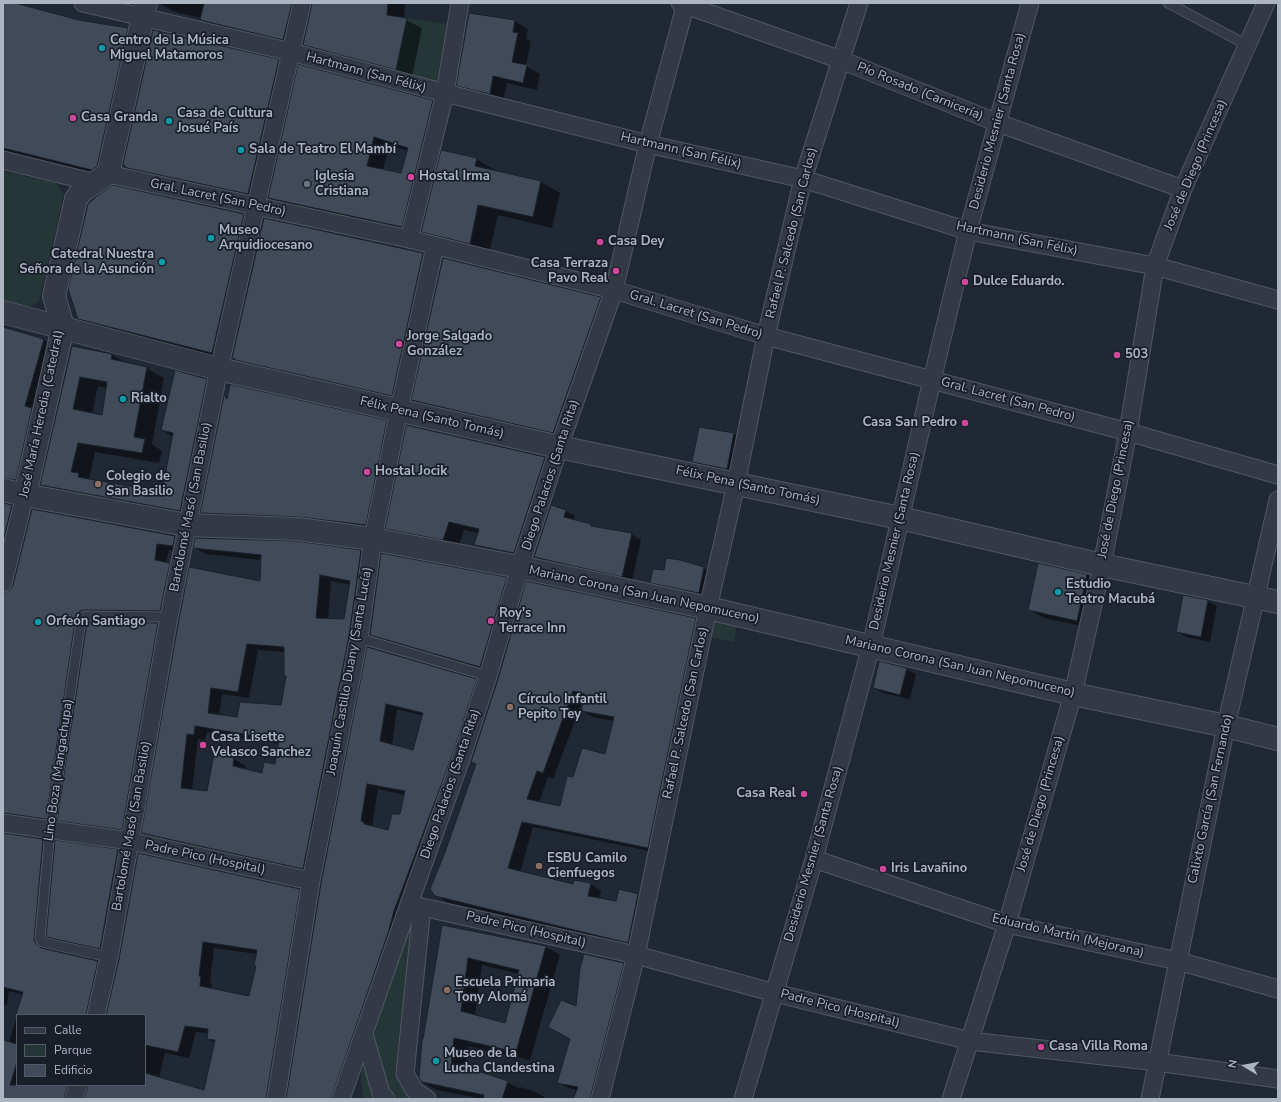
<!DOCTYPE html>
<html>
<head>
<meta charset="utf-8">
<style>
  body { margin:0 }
  #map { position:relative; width:1281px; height:1102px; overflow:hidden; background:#202834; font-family:"Nunito Sans",sans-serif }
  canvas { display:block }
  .frame { position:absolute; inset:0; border:4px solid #adb4c2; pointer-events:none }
  .legend { position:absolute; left:16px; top:1014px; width:130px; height:72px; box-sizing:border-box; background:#191f29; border:1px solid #545b66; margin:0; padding:5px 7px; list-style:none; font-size:12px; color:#adb4c2 }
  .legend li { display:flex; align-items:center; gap:8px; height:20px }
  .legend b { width:20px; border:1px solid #545b66 }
  .north { position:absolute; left:1225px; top:1046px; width:40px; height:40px; -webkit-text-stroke:3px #191f29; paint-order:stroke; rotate:280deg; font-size:11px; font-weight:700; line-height:16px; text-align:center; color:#adb4c2 }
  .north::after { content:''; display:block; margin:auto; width:14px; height:18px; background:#adb4c2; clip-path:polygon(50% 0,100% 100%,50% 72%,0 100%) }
</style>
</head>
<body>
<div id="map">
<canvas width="1281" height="1102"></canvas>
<div class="frame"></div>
<ul class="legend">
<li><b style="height:5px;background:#333a45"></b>Calle</li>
<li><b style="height:11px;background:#253637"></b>Parque</li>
<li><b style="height:11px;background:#414a59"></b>Edificio</li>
</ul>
<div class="north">N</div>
</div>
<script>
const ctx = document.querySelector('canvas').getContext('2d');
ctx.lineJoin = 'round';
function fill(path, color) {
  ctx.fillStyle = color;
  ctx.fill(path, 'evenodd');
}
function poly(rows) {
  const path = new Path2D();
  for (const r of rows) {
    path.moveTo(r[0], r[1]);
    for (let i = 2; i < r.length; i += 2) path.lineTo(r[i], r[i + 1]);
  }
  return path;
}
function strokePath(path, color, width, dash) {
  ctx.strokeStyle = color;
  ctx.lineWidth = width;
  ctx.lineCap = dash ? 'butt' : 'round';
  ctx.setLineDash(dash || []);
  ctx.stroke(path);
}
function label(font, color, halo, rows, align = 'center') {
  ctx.font = font + ' "Nunito Sans",sans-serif';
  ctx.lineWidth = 3.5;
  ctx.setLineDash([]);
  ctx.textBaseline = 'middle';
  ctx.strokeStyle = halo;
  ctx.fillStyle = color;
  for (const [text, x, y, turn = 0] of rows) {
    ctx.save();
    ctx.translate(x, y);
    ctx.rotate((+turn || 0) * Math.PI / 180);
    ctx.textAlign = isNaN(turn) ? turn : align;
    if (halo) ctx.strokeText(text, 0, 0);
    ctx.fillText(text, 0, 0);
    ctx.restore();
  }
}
const green = poly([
  [407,18,448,24,439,83,396,71],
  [3,171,56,183,64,194,39,301,28,308,3,302],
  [712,616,738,622,734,642,708,637],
  [408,919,413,919,402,1074,418,1099,394,1099,386,1091,374,1035],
  [360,1065,366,1065,376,1099,363,1099]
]);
const shadow = poly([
  [3,3,10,3,79,21,127,30,143,39,108,178,3,153],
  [107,3,153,3,149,13],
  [159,3,405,3,404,19,422,28,412,78,320,53,304,44,313,4,308,10,299,48,217,29,201,20,201,18,175,12],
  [515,21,528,29,526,39,531,41,526,66,540,74,537,90,507,83,503,101,471,93,457,85],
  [279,60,294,69,263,202,143,176,127,167],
  [433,101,448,110,417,235,401,232,414,181,412,181,400,231,284,207,269,198],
  [389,145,408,151,402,174,383,170],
  [476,159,495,170,495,172,541,182,560,193,552,228,498,215,489,254,441,242,422,231],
  [244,215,254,220,222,358,90,324,79,318],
  [264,219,423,254,434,260,403,402,248,366,236,359],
  [601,298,613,305,566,440,425,407,412,400],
  [3,328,44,340,55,347,27,486,3,492],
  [72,347,112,355,127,364,146,368,164,378,152,444,162,451,159,463,95,452,89,480,163,493,173,437,162,430,206,380,224,390,223,395,228,398,386,421,398,428,377,532,213,519,200,512,198,521,59,495,41,485],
  [98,386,107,388,102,416,92,414],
  [407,426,545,458,560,466,529,561,490,554,475,545,478,533,464,530,458,548,401,537,386,528],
  [700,428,734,434,748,443,741,477,708,470,693,461],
  [3,502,23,512,4,587,4,593,175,536,186,543,184,552,169,550,166,564,180,571,171,617,89,619,87,623,158,624,167,629,131,834,68,826,57,819,57,825,4,828,5,834,43,840,55,847,56,842,118,850,128,856,111,954,58,942,46,936,45,947,47,950,98,962,109,968,98,1015,17,1015,23,995,9,991,7,1005,3,1005,3,1007],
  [168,566,170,566,160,616,158,616],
  [565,511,575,516,574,520,591,525,596,528,631,534,641,540,632,581,544,562,535,557],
  [297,542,361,551,372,558,315,875,154,839,143,833,180,619,261,582,262,560,206,554,194,547],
  [331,581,351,585,345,620,328,619],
  [258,650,285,652,285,676,287,677,282,706,238,718,219,716,222,694,249,698],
  [207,732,279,744,276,766,263,774,245,770,246,766,234,759,214,755,208,793,192,791,198,739,205,740],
  [1039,564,1087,575,1101,584,1091,628,1044,618,1029,610],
  [703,568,713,574,708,598,660,587,651,582,665,571],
  [506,578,519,585,493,674,383,641,371,634],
  [1208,601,1217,606,1210,642,1187,637,1177,632],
  [695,619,706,625,659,853,533,827,520,872,574,886,590,884,601,890,599,899,617,902,620,891,638,895,649,901,639,948,447,902,436,895,445,855,477,764,499,679],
  [585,694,586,694,582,711,593,717,614,721,606,755,574,778,561,807,539,803,548,777,553,779],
  [368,648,476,680,487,686,344,1099,287,1099],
  [397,709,424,716,413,751,392,745],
  [378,789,405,795,401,815,389,831,372,827],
  [906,669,916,674,910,699,883,693,874,688],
  [299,890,310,896,278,1099,85,1099,89,1085,145,1085,145,1015,107,1015,120,959],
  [214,948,257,954,257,966,250,997,211,989,212,984,210,982],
  [196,1032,208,1033,208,1039,216,1043,205,1091,159,1078,165,1053,189,1058],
  [443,926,546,947,560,955,530,1060,468,1046,465,1071,507,1082,520,1089,521,1087,534,1091,544,1097,544,1099,483,1099,437,1090,422,1082,424,1040],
  [482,965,519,974,505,1024,475,1016],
  [623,963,634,969,601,1099,573,1099,576,1090,568,1088,558,1082,571,1039,577,1007],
  [17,1015,17,1085,82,1085,77,1099,3,1099,3,1056,9,1043]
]);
const building = poly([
  [3,3,15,3,79,20,128,28,97,166,92,170,3,148,3,3],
  [204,3,292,3,283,40,200,20,204,3],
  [312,3,388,3,387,15,407,18,396,70,303,45,312,3],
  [469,13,515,20,513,32,518,33,512,62,527,65,523,83,493,76,490,94,456,86,469,13],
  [153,30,279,59,248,194,127,168,123,164,153,30],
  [298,64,433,100,402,227,268,198,298,64],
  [374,137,408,148,401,173,367,166,374,137],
  [441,150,477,158,475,166,541,181,533,217,478,205,470,244,421,232,441,150],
  [113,185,244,214,212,353,78,319,68,289,88,204,97,196,113,185],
  [264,218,423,253,392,396,235,360,235,359,232,358,264,218],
  [443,258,601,297,553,433,411,400,443,258],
  [3,327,44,339,25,406,32,408,16,480,3,478,3,327],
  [72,346,112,354,111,359,147,367,134,437,145,439,142,453,78,443,71,472,79,473,78,477,162,492,173,433,161,430,175,370,207,379,180,511,40,485,72,346],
  [80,377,107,382,102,415,73,409,80,377],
  [230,384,387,420,366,525,299,517,200,513,224,395,227,399,230,384],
  [406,425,545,457,514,553,474,545,479,529,449,522,443,540,385,529,406,425],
  [699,427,734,433,727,469,692,462,699,427],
  [3,503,12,505,3,542,3,503],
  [551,505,566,510,564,517,591,524,591,526,632,533,622,577,534,557,551,505],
  [32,509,175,536,173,546,157,544,155,560,170,563,160,611,85,610,80,611,76,615,46,819,3,813,3,593,10,590,13,585,32,509],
  [195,538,297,541,361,550,349,636,303,869,141,833,179,619,189,567,260,581,261,555,193,548,195,538],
  [320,575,350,581,344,619,316,618,320,575],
  [247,644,284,647,284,676,286,676,281,705,240,702,237,717,208,713,211,688,238,692,247,644],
  [195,726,279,740,275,764,264,762,262,773,233,766,234,758,214,754,207,791,181,788,187,734,194,735,195,726],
  [381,553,507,577,480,667,370,635,381,553],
  [666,558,680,560,704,567,699,593,650,583,653,569,664,570,666,558],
  [1038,563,1087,574,1077,621,1028,610,1038,563],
  [526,581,696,618,648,848,522,822,508,868,573,884,574,880,591,883,588,896,616,901,619,889,638,894,628,943,435,896,430,889,444,855,476,764,471,762,498,679,526,581],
  [573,691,585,694,581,711,614,717,605,754,582,748,573,777,567,776,560,806,527,799,537,771,543,773,573,691],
  [1183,595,1208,600,1201,637,1176,632,1183,595],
  [87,622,158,623,122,830,57,821,87,622],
  [367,647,477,679,452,756,394,911,388,933,331,1099,286,1099,321,883,367,647],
  [386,704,423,713,413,750,380,741,386,704],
  [367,784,405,791,400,814,392,814,388,830,364,824,364,822,361,821,367,784],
  [879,661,907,668,900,695,873,688,879,661],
  [3,833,43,839,34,940,37,945,41,948,98,961,86,1015,16,1015,23,992,3,987,3,833],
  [55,840,118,849,100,949,46,937,55,840],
  [138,853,300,889,266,1099,84,1099,88,1085,145,1085,145,1073,204,1090,215,1040,207,1039,208,1029,185,1026,178,1052,145,1045,145,1015,106,1015,119,959,138,853],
  [203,942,257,950,254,966,256,966,249,996,200,986,201,976,199,976,203,942],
  [442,925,546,946,516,1052,454,1038,451,1067,477,1072,478,1071,508,1081,502,1099,483,1099,484,1095,422,1082,419,1078,422,1039,423,1039,442,925],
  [468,958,519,970,505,1023,461,1011,468,958],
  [584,954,624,963,590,1099,573,1099,578,1087,557,1083,570,1039,548,1027,561,1000,576,1006,580,968,584,954],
  [3,1040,17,1044,17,1062,10,1085,68,1085,64,1099,3,1099,3,1040]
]);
const service = poly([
  [1168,3,1247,45],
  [359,638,488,676],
  [109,957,42,942,40,938,50,830,81,621,82,617,85,616,169,617]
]);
const minor = poly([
  [83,3,291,52,445,93,648,144,803,179,968,231,1155,266,1278,300],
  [680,3,841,60,998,123,1183,189],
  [3,160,88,181,96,181],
  [108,174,409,239,614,290,766,336,1128,432,1278,475],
  [409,239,445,93,460,3],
  [3,583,25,495],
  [3,823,130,841,311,881],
  [814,859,1007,924,1178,961,1278,989],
  [409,904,636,955,775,993,970,1041,1157,1062,1278,1079],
  [422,907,405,1074,415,1091,427,1099],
  [96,1015,109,957,130,841,169,617,219,369,302,3],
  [364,1034,381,1093,386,1099],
  [74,1099,78,1085],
  [276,1099,311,881,359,638,373,539,399,410,435,246],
  [341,1099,409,904,461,759,488,676,520,567,559,447,614,290,648,144,686,3],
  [600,1099,636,955,708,608,736,484,766,336,803,179,859,3],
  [743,1099,814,859,871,646,932,380,968,231,1030,3],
  [951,1099,1007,924,1073,694,1102,565,1128,432,1155,266,1183,189,1266,3],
  [1150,1099,1226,726,1278,500]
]);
const tertiary = poly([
  [3,312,219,369,559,447,900,518,1102,565,1278,602],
  [3,490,25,495,187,525,298,529,373,539,520,567,708,608,1073,694,1226,726,1278,739],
  [25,495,63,327,54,296,76,199,82,191,108,174,146,3]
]);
const markers = [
  [102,48,4,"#0f9aa8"],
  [73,118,4,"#d1479c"],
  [169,121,4,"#0f9aa8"],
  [241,150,4,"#0f9aa8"],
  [411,177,4,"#d1479c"],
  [307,184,4,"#6b7280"],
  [211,238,4,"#0f9aa8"],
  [600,242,4,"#d1479c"],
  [162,262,4,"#0f9aa8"],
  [616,271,4,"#d1479c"],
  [965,282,4,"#d1479c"],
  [399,344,4,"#d1479c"],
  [1117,355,4,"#d1479c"],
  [123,399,4,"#0f9aa8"],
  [965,423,4,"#d1479c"],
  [367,472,4,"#d1479c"],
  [98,484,4,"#8d6e63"],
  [1058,592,4,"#0f9aa8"],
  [491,621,4,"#d1479c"],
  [38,622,4,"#0f9aa8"],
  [510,707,4,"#8d6e63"],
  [203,745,4,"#d1479c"],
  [804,794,4,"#d1479c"],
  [539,866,4,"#8d6e63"],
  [883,869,4,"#d1479c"],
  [447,990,4,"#8d6e63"],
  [1041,1047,4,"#d1479c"],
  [436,1061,4,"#0f9aa8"]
];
const poiNames = [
  ["Centro de la Música",110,41],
  ["Miguel Matamoros",110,56],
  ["Casa de Cultura",177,114],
  ["Josué País",177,129],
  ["Casa Granda",81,118],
  ["Sala de Teatro El Mambí",249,150],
  ["Iglesia",315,177],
  ["Cristiana",315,192],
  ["Hostal Irma",419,177],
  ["Museo",219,231],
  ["Arquidiocesano",219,246],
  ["Casa Dey",608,242],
  ["Catedral Nuestra",154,255,"right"],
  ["Señora de la Asunción",154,270,"right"],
  ["Casa Terraza",608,264,"right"],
  ["Pavo Real",608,279,"right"],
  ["Dulce Eduardo.",973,282],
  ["Jorge Salgado",407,337],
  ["González",407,352],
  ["503",1125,355],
  ["Rialto",131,399],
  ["Casa San Pedro",957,423,"right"],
  ["Hostal Jocik",375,472],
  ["Colegio de",106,477],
  ["San Basilio",106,492],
  ["Estudio",1066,585],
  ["Teatro Macubá",1066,600],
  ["Roy's",499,614],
  ["Terrace Inn",499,629],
  ["Orfeón Santiago",46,622],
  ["Círculo Infantil",518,700],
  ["Pepito Tey",518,715],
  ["Casa Lisette",211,738],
  ["Velasco Sanchez",211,753],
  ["Casa Real",796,794,"right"],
  ["ESBU Camilo",547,859],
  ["Cienfuegos",547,874],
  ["Iris Lavañino",891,869],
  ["Escuela Primaria",455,983],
  ["Tony Alomá",455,998],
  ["Casa Villa Roma",1049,1047],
  ["Museo de la",444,1054],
  ["Lucha Clandestina",444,1069]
];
const streetNames = [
  ["Hartmann (San Félix)",366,73,15],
  ["Pío Rosado (Carnicería)",920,92,22],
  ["Desiderio Mesnier (Santa Rosa)",998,121,-75],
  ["Hartmann (San Félix)",681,151,13],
  ["José de Diego (Princesa)",1196,165,-67],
  ["Gral. Lacret (San Pedro)",218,198,12],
  ["Rafael P. Salcedo (San Carlos)",792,233,-76],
  ["Hartmann (San Félix)",1017,239,12],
  ["Gral. Lacret (San Pedro)",696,315,17],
  ["Gral. Lacret (San Pedro)",1008,400,15],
  ["José María Heredia (Catedral)",42,414,-78],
  ["Félix Pena (Santo Tomás)",432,418,13],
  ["Diego Palacios (Santa Rita)",551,475,-72],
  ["Félix Pena (Santo Tomás)",748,486,12],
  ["José de Diego (Princesa)",1116,489,-79],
  ["Bartolomé Masó (San Basilio)",191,507,-79],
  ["Desiderio Mesnier (Santa Rosa)",895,541,-77],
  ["Mariano Corona (San Juan Nepomuceno)",644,595,12],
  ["Mariano Corona (San Juan Nepomuceno)",960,667,13],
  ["Joaquín Castillo Duany (Santa Lucía)",350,671,-80],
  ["Rafael P. Salcedo (San Carlos)",686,713,-78],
  ["Lino Boza (Mangachupa)",59,770,-82],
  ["Diego Palacios (Santa Rita)",451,784,-71],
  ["Calixto García (San Fernando)",1211,799,-78],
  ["José de Diego (Princesa)",1041,804,-74],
  ["Bartolomé Masó (San Basilio)",132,826,-80],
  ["Desiderio Mesnier (Santa Rosa)",814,854,-74],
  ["Padre Pico (Hospital)",205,858,12],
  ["Padre Pico (Hospital)",526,930,13],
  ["Eduardo Martín (Mejorana)",1068,936,13],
  ["Padre Pico (Hospital)",840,1009,14]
];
fill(green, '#253637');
fill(shadow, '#0007');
fill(building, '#414a59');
strokePath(building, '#1b212b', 1);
strokePath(service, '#515763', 11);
strokePath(minor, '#515763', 19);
strokePath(tertiary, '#515763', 24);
strokePath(service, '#333a45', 9);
strokePath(minor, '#333a45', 17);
strokePath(tertiary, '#333a45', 22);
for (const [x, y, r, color] of markers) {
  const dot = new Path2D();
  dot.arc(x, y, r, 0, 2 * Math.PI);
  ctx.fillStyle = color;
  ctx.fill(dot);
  strokePath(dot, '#191f29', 1.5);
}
label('bold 13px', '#adb4c2', '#191f29', poiNames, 'left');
label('13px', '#adb4c2', '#191f29', streetNames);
</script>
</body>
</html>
